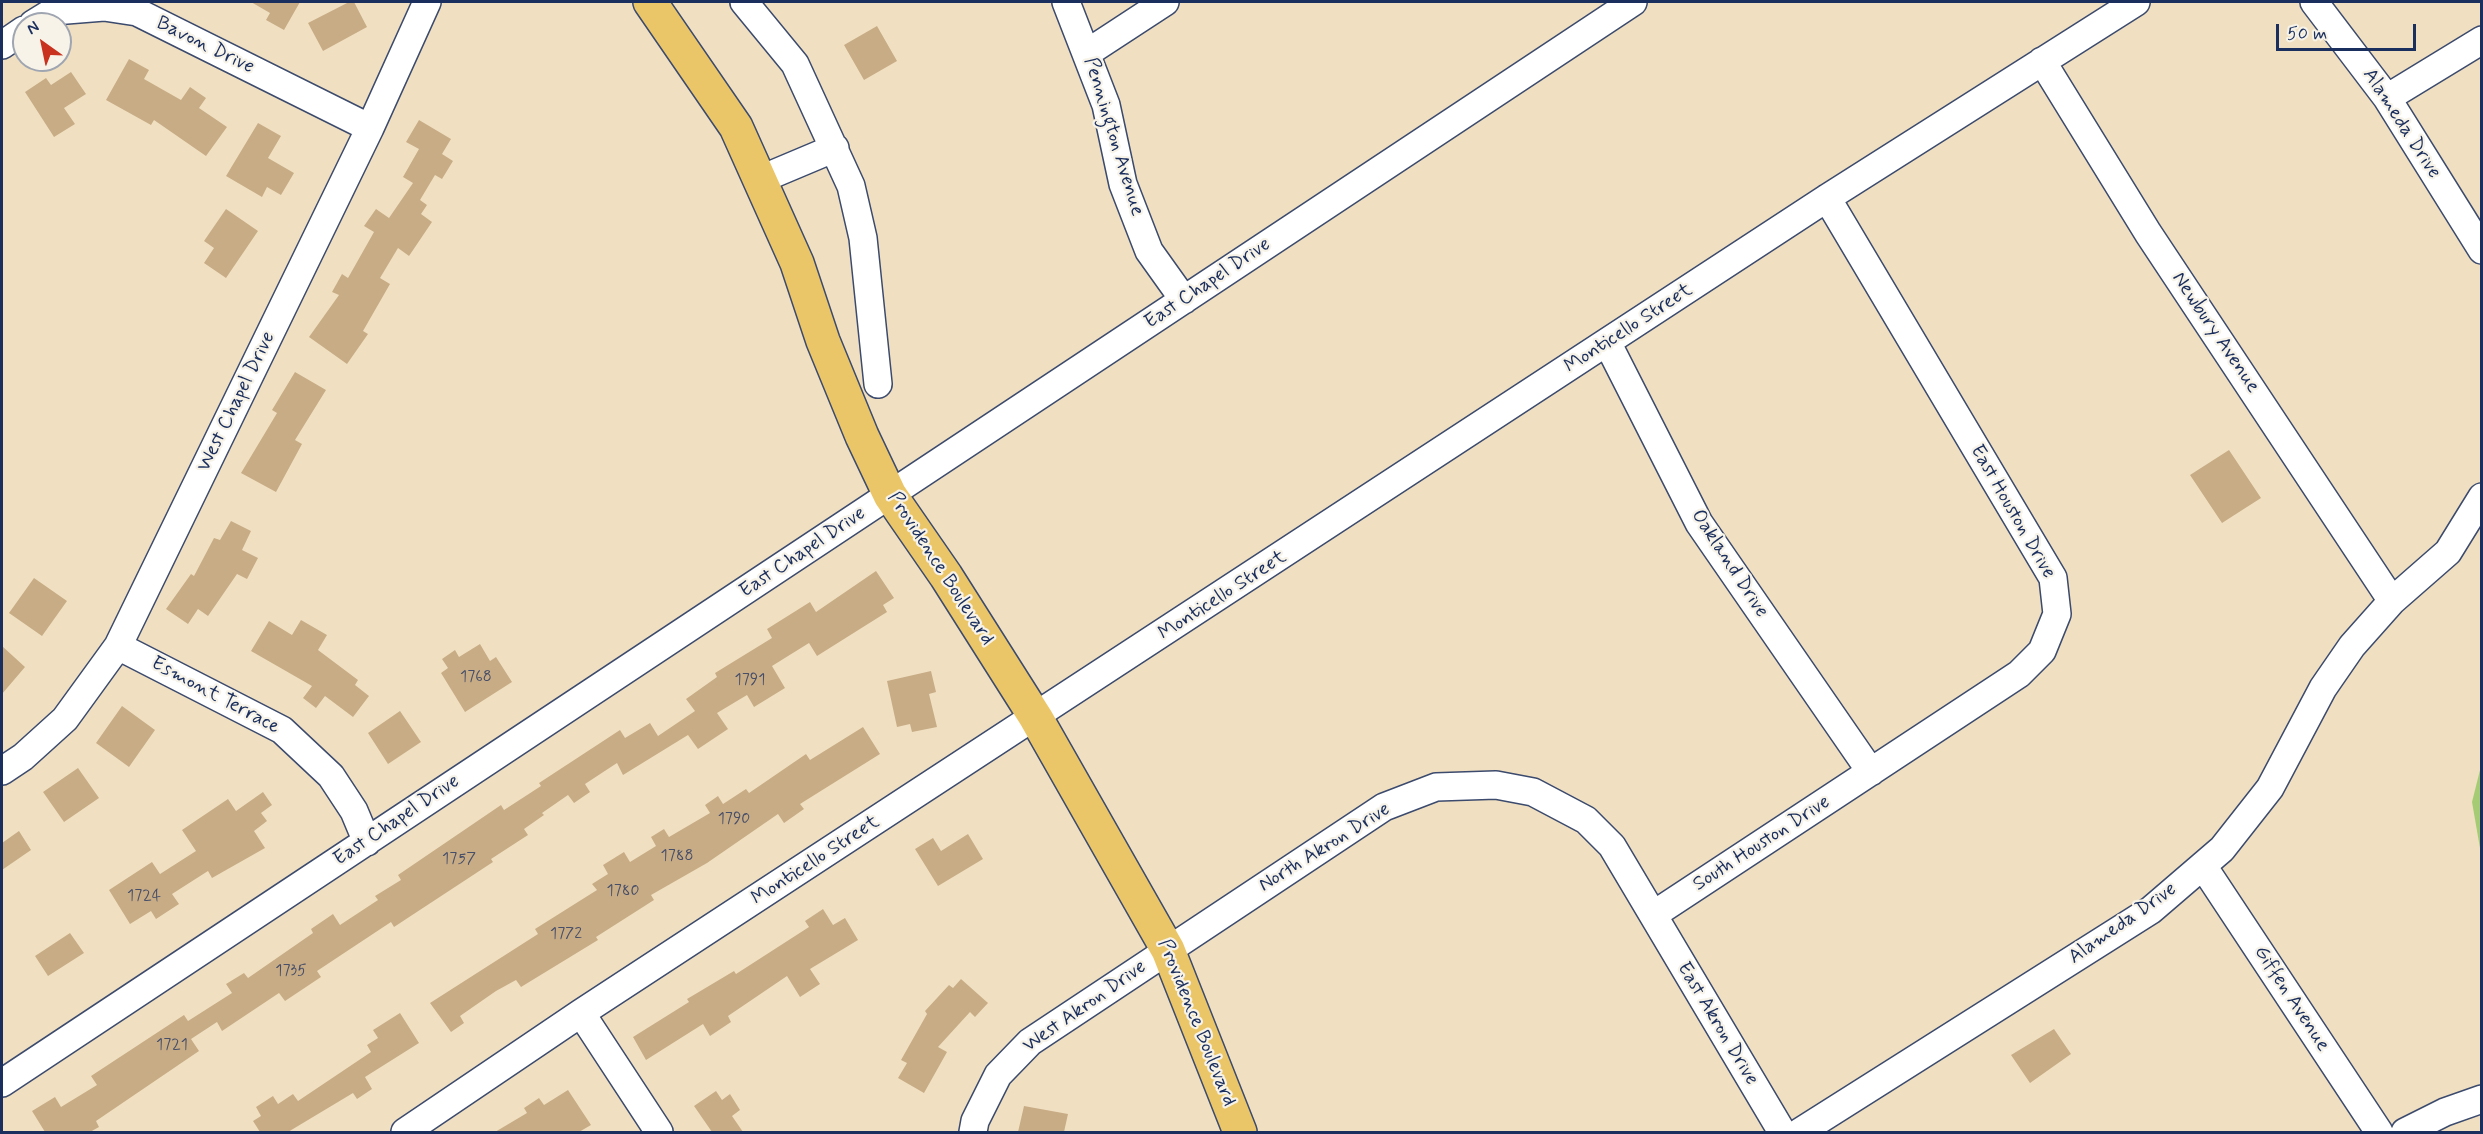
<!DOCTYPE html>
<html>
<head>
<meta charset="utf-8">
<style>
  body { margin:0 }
  #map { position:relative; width:2483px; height:1134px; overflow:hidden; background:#f0e0c1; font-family:Mynerve,sans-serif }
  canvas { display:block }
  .frame { position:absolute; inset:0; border:3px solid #1b2f5e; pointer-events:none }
  .north { position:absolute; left:12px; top:12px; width:60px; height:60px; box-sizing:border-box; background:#f7f3e8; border:2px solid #9fa5b1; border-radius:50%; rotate:327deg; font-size:16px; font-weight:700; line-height:24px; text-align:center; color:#1b2f5e }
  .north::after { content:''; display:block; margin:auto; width:21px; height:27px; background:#c8321e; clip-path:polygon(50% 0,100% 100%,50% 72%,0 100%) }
  .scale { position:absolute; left:2276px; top:24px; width:140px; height:27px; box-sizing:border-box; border:3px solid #1b2f5e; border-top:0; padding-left:8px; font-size:18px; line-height:21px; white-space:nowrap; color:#1b2f5e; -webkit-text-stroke:4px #f7f3e8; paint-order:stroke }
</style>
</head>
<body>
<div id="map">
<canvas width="2483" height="1134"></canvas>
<div class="frame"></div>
<div class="north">N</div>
<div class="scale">50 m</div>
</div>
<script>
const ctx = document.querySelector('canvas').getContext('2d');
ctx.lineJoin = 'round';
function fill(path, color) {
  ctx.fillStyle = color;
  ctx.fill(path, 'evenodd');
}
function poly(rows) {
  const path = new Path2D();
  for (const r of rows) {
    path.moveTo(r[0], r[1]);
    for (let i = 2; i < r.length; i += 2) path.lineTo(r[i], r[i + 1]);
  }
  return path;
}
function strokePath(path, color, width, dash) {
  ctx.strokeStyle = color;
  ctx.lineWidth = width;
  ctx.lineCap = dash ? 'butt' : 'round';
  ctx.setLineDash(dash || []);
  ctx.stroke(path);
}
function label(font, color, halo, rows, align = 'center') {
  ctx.font = font + ' Mynerve,sans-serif';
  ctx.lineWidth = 4.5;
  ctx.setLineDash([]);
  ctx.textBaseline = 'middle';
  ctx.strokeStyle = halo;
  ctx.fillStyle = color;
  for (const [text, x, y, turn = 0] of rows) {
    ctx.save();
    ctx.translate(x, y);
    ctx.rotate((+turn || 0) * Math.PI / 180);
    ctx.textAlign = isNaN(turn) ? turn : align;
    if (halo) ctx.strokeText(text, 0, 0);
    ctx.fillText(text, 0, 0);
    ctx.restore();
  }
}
const green = poly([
  [2481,766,2481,854,2472,802]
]);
const building = poly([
  [251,2,300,2,284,30,266,20,270,13],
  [349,2,354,2,367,27,323,51,308,23],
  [877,26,897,61,864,80,844,45],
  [129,59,149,70,144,79,181,100,190,87,206,98,199,108,227,127,206,156,154,120,151,125,106,100],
  [71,72,86,94,64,108,75,124,54,137,25,92,46,78,51,85],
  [419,120,451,139,442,154,453,161,442,179,435,175,420,200,427,205,421,214,432,222,409,256,398,248,380,278,390,284,363,331,368,334,347,364,309,337,339,295,332,292,342,274,348,278,374,232,364,226,376,209,389,218,413,183,403,177,419,149,406,142],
  [258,123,281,136,268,158,294,173,281,195,267,187,262,197,226,176],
  [226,209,258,231,226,278,204,263,214,248,204,241],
  [295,372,326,390,295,440,302,444,276,492,241,473,277,413,272,410],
  [2229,450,2261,498,2222,523,2190,475],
  [231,521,251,531,242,550,258,558,247,579,237,574,208,616,198,609,188,624,166,609,191,574,194,576,214,538,220,540],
  [876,571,894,598,883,605,887,612,817,656,809,643,772,666,785,688,754,707,747,695,717,713,728,729,698,749,688,735,623,775,617,763,585,784,590,792,574,803,568,795,542,813,544,815,524,829,528,835,491,859,493,862,394,927,391,922,317,971,321,977,285,1001,279,993,222,1031,217,1022,191,1039,199,1051,96,1121,99,1127,90,1132,45,1132,32,1111,55,1097,61,1107,97,1085,91,1076,184,1015,188,1021,232,993,226,984,244,973,248,978,313,933,311,929,333,914,340,925,378,900,375,896,401,880,398,875,501,805,504,810,541,786,539,783,620,730,625,738,650,723,658,736,695,711,686,699,717,677,715,673,772,638,767,629,810,602,816,612],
  [34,578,67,601,42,636,9,613],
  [301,620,327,635,318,650,358,680,355,685,369,696,353,717,325,696,316,708,303,698,312,686,251,651,269,621,292,635],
  [480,644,490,661,496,657,512,682,465,712,441,673,448,668,442,659,455,650,459,657],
  [2,646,25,667,2,694],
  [931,671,936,692,929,694,937,727,912,732,910,724,897,727,887,681],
  [122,706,155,730,129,767,96,743],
  [400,711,421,742,388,764,368,733],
  [863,727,880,754,800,804,804,809,784,823,778,814,707,863,651,895,654,900,596,937,598,940,521,987,516,980,496,991,460,1016,464,1023,451,1032,430,1003,538,934,535,929,597,890,592,884,608,874,603,865,624,852,630,862,656,846,651,837,664,829,669,837,710,813,705,805,718,796,723,804,746,789,749,793,806,754,810,760],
  [78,768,99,798,64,822,43,792],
  [263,792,272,805,261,813,267,821,254,831,265,848,212,878,208,871,172,894,179,904,156,919,151,911,130,924,109,890,152,862,160,874,196,851,182,830,228,799,236,811],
  [19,831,31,850,2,870,2,843],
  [968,834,983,859,938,886,915,849,933,838,941,851],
  [823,909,833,925,845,918,858,940,810,969,820,984,800,997,787,976,728,1016,731,1022,710,1036,703,1024,646,1060,633,1037,689,1002,687,999,734,971,736,974,809,927,805,921],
  [70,933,84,953,48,976,35,956],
  [961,979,988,1003,975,1017,970,1012,938,1047,947,1052,924,1093,898,1078,907,1063,901,1060,927,1014,925,1011,949,985,953,988],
  [400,1013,419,1043,365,1077,372,1089,357,1099,353,1093,288,1132,260,1132,253,1121,261,1116,256,1107,273,1096,278,1104,293,1094,298,1101,371,1052,367,1045,378,1038,373,1030],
  [2054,1029,2071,1054,2030,1083,2011,1055],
  [568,1090,591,1125,579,1132,495,1132,527,1113,524,1108,539,1098,544,1105],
  [716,1091,722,1100,730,1094,740,1110,732,1116,743,1132,712,1132,694,1106],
  [1024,1106,1068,1114,1064,1132,1018,1132]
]);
const minor = poly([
  [744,2,795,64,851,186,863,238,878,384],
  [1066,2,1106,105,1123,184,1149,251,1184,300],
  [2314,2,2387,98,2482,250],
  [33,24,54,11,104,7,137,12,370,128],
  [2,45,24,30],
  [1087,53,1165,2],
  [2042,61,2148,233,2392,601],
  [2387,98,2482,40],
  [759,180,835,148],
  [1608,344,1699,523,1871,772],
  [118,646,282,730,331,776,354,811,367,842],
  [2,771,23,757,65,719,118,646,370,128,427,2],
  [2203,866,2379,1132],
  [1653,915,2019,674,2042,651,2057,614,2053,578,1827,198],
  [581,1013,659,1132],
  [2,1083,1633,2],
  [405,1132,581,1013,1827,198,2136,2],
  [973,1132,975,1121,998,1075,1030,1042,1384,807,1436,787,1496,785,1533,792,1586,820,1612,846,1782,1132],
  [1800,1132,2151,910,2222,849,2270,788,2323,688,2352,646,2392,601,2448,552,2482,497],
  [2405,1132,2445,1112,2482,1099]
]);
const major = poly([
  [650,2,736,127,797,263,823,341,862,436,890,495,946,576,1036,718,1168,950,1240,1132]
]);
const numberNames = [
  ["1768",476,678],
  ["1791",750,681],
  ["1790",734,820],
  ["1788",677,857],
  ["1757",459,860],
  ["1780",623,892],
  ["1724",144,897],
  ["1772",566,935],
  ["1735",291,972],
  ["1721",172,1046]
];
const streetNames = [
  ["Bavon Drive",205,46,26],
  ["Alameda Drive",2401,124,57],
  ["Pennington Avenue",1113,137,73],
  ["East Chapel Drive",1208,284,-34],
  ["Monticello Street",1629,329,-33],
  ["Newbury Avenue",2215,333,56],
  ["West Chapel Drive",237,402,-64],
  ["East Houston Drive",2012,512,60],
  ["East Chapel Drive",803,553,-34],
  ["Oakland Drive",1729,564,57],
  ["Providence Boulevard",940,569,57],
  ["Monticello Street",1223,596,-33],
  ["Esmont Terrace",215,696,28],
  ["East Chapel Drive",397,821,-34],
  ["South Houston Drive",1762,844,-33],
  ["North Akron Drive",1325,848,-32],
  ["Monticello Street",816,861,-33],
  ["Alameda Drive",2123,924,-35],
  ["Giffen Avenue",2291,999,57],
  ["West Akron Drive",1085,1007,-35],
  ["Providence Boulevard",1196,1023,68],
  ["East Akron Drive",1717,1024,59]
];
fill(green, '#a6cb75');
fill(building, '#c8ac86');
strokePath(minor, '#3b4a6d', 30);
strokePath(major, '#3b4a6d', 36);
strokePath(minor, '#fff', 27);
strokePath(major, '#ebc669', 33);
label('16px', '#464e68', null, numberNames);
label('20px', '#1b2f5e', '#f7f3e8', streetNames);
</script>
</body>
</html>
